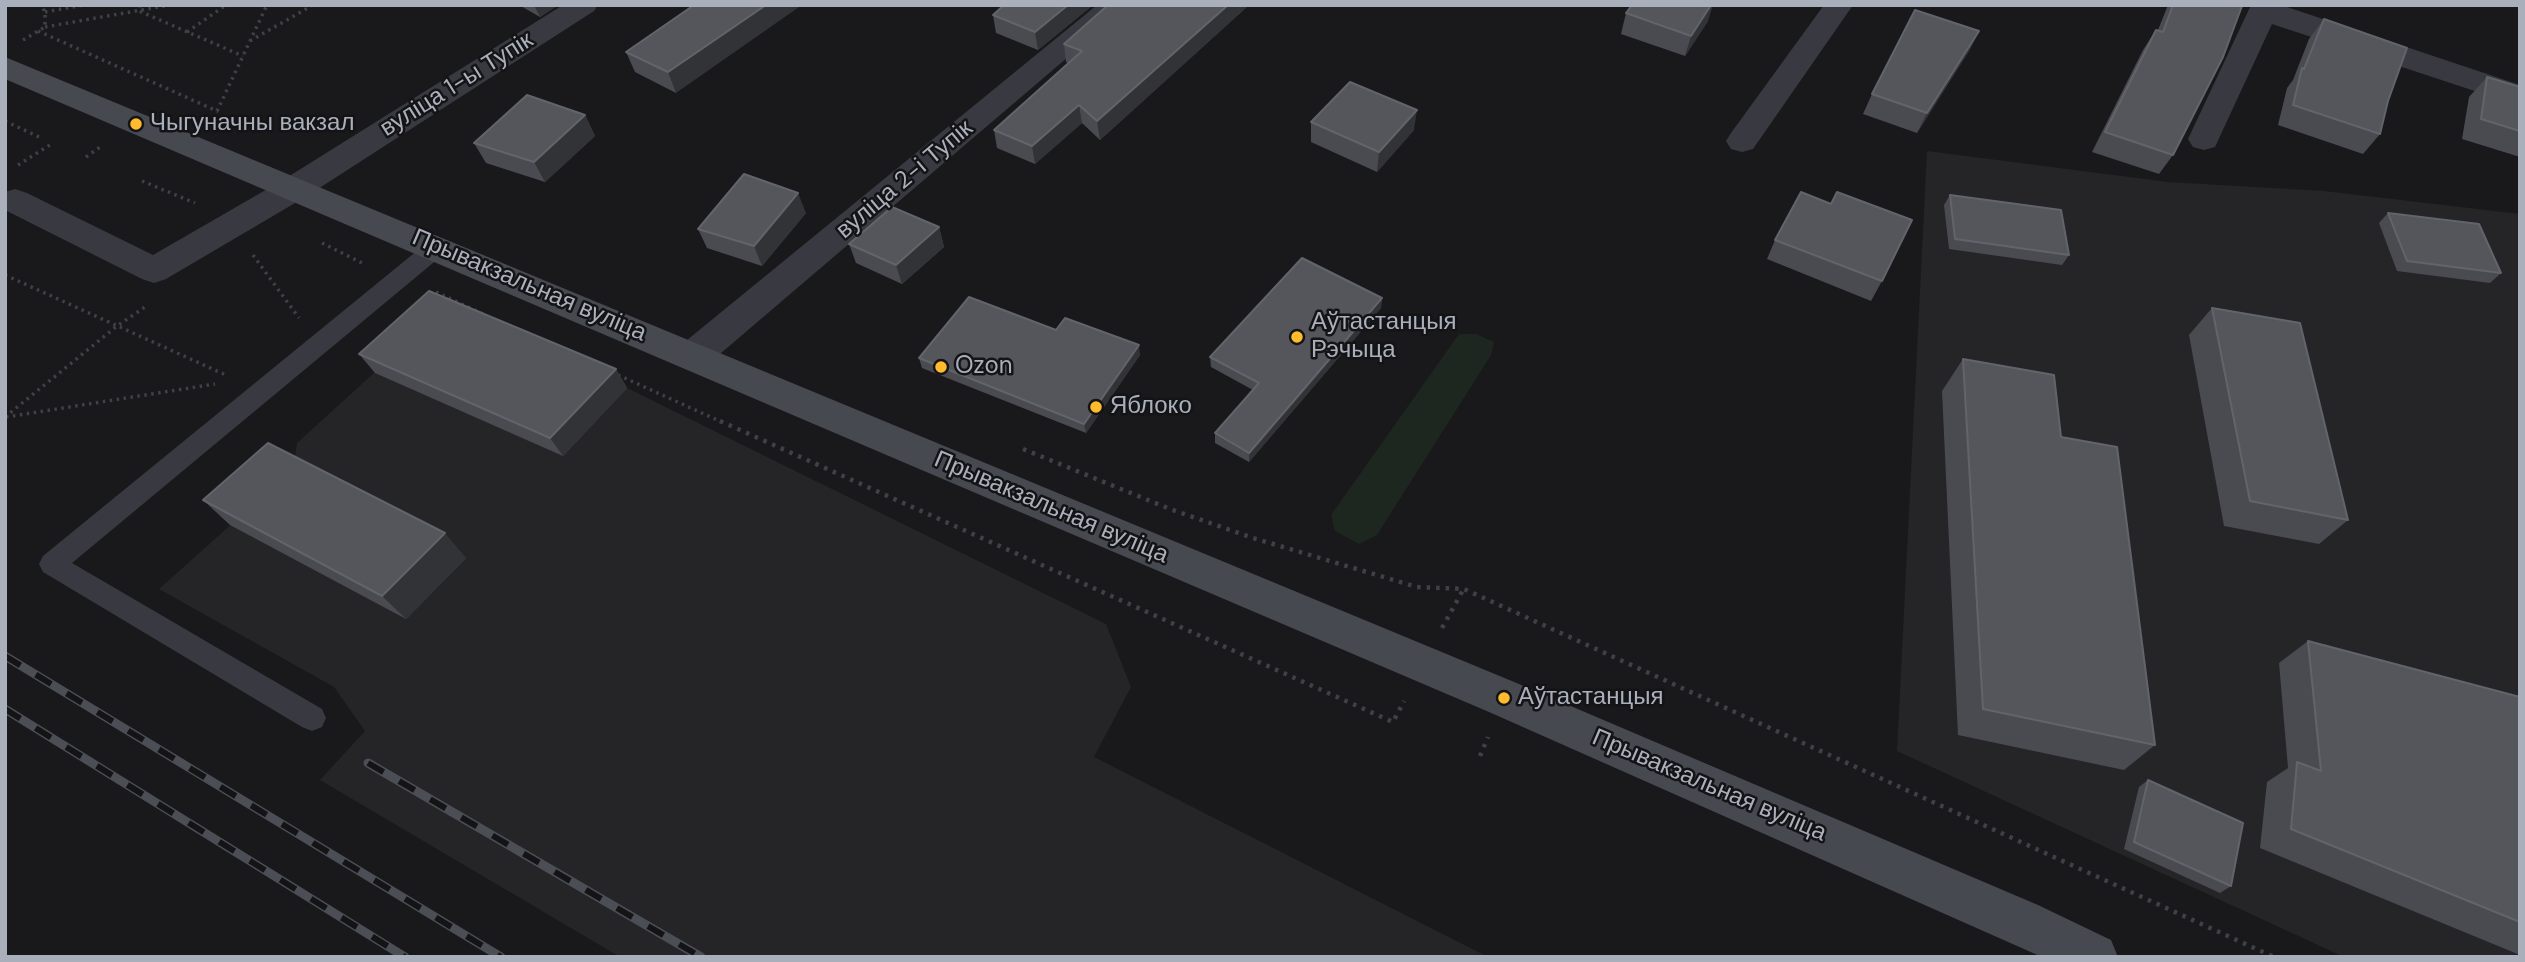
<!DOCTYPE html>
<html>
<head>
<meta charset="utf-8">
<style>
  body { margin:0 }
  #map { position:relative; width:2525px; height:962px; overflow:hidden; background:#19191b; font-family:"DM Sans",sans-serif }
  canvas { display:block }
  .frame { position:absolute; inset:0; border:7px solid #aaafbc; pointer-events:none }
</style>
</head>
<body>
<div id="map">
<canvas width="2525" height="962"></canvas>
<div class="frame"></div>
</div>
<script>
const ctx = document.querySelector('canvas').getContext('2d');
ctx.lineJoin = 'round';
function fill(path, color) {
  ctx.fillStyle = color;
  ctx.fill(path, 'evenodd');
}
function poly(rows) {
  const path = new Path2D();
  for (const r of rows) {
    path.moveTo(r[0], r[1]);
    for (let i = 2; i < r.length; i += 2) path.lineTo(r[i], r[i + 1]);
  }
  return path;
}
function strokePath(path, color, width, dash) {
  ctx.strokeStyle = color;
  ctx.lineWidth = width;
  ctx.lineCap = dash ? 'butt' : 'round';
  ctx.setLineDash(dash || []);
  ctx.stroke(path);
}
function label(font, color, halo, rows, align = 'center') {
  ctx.font = font + ' "DM Sans",sans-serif';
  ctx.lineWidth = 5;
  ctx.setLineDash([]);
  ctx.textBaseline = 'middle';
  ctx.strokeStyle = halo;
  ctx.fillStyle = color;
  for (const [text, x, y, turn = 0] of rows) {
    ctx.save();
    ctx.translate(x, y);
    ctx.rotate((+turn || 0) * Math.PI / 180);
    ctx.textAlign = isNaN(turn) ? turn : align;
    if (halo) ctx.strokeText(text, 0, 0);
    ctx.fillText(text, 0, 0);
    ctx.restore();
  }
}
const built = poly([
  [1927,151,2168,182,2324,191,2520,214,2520,957,2344,957,1897,751],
  [443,310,627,388,1106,624,1131,687,1094,757,1488,957,620,957,320,780,365,731,334,687,159,589,293,469,297,443]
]);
const green = poly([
  [1459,334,1476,334,1494,342,1491,355,1377,535,1359,544,1335,531,1331,515]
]);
const pathFar1 = poly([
  [140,5,139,11,243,56],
  [45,12,83,5],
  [45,27,170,5],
  [38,31,217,111,267,5],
  [187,32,226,5],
  [23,40,45,27,45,12,41,5],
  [250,41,313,5],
  [5,121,39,137],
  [86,157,103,145],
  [18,165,53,143],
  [142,181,195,203],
  [322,243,364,264],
  [253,255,299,318],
  [5,275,228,376],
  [436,292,485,315],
  [618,375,724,423],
  [5,417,117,326,148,305],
  [6,417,215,384]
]);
const path = poly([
  [720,421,1393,722,1404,701],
  [1023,449,1170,509,1253,538,1417,587,1464,589,2274,957],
  [1442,628,1463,590],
  [1480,756,1488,737]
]);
const service = poly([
  [437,239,445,241,448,247,445,253,72,563,322,709,326,718,322,727,312,731,302,727,43,572,39,564,43,556,429,241,437,239]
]);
const minor = poly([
  [563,5,598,5,594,11,307,196,166,279,154,283,142,279,5,210,5,192,15,189,27,193,153,255,283,180,563,5],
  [1097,5,1129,5,707,365,694,369,681,365,676,355,681,345,1097,5],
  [1824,5,1853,5,1753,149,1742,152,1731,149,1726,141,1731,133,1824,5],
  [2251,5,2281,5,2520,85,2520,106,2272,24,2215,147,2204,150,2193,147,2188,139,2251,5]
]);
const secondary = poly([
  [5,57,1519,684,2038,905,2111,940,2118,957,2042,957,1489,712,5,79,5,57]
]);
const rail = poly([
  [5,656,501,957],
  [5,709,405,957],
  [368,763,701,957]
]);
const wall = poly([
  [519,5,558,5,540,17],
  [694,5,676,93,635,72,626,52],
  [1004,5,1093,5,1038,50,996,33,993,15],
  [1108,5,1249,5,1100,140,1082,123,1035,164,997,148,994,130,1068,63,1066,62,1064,44],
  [2168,5,2241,5,2173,155,2159,174,2092,152,2143,50,2156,30,2158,30],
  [1626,13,1708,21,1685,56,1621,34],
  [2324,19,2388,101,2380,134,2363,154,2278,125,2287,88,2293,80,2309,39],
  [1979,31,1969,51,1917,133,1863,114,1872,94],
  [2487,77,2520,87,2520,157,2462,139,2469,97],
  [585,115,595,136,545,182,486,163,474,143],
  [1311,122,1414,130,1377,172,1311,142],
  [1950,195,2069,255,2062,265,1949,249,1944,205],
  [806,213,762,266,707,248,698,229],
  [2388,213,2501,273,2490,283,2397,271,2379,223],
  [939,227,944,247,902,284,856,263,849,244],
  [1775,240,1882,281,1871,301,1767,259],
  [1382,298,1381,308,1249,462,1215,443,1215,433,1253,390,1211,367,1210,357],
  [2212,308,2348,520,2319,544,2224,526,2189,335],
  [359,354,616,369,627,388,563,456,375,373],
  [1140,355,1086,433,922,368,919,358],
  [1963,359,2061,437,2155,745,2124,770,1958,735,1942,391],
  [203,500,466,558,406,619,230,525],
  [2308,641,2520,697,2520,955,2260,848,2267,782,2288,768,2279,663],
  [2148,780,2231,886,2220,893,2124,849,2139,787]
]);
const shadedWall = poly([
  [534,5,558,5,540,17],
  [766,5,802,5,676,93,668,72],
  [1068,5,1093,5,1038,50,1035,32],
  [1228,5,1249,5,1100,140,1097,121],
  [1711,5,1713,5,1708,21,1685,56,1691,36],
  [1979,31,1969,51,1917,133,1927,113],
  [1079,105,1082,123,1035,164,1032,146],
  [1417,110,1414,130,1377,172,1379,152],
  [585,115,595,136,545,182,534,162],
  [798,193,806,213,762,266,754,246],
  [939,227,944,247,902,284,896,265],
  [1382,298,1381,308,1249,462,1249,453],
  [1139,345,1140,355,1086,433,1084,424],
  [616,369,627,388,563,456,550,438],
  [445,533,466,558,406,619,382,596]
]);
const building = poly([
  [694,5,766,5,668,72,626,52,694,5],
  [1004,5,1068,5,1035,32,993,15,1004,5],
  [1108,5,1228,5,1097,121,1079,105,1032,146,994,130,1082,51,1064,44,1108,5],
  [1632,5,1711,5,1691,36,1626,13,1632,5],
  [2173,5,2242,6,2223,57,2173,155,2105,132,2156,30,2163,32,2173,5],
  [1915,10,1979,31,1927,113,1872,94,1915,10],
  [2324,19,2407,48,2388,101,2380,134,2293,105,2302,68,2304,69,2324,19],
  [2487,77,2520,87,2520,131,2481,119,2487,77],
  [1350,82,1417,110,1379,152,1311,122,1350,82],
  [527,95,585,115,534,162,474,143,527,95],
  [744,174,798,193,754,246,698,229,744,174],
  [1801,192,1831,204,1837,192,1912,220,1882,281,1775,240,1801,192],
  [1950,195,2061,210,2069,255,1955,239,1950,195],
  [892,207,939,227,896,265,849,244,892,207],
  [2388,213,2479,224,2501,273,2407,261,2388,213],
  [1302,258,1382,298,1249,453,1215,433,1259,383,1210,357,1302,258],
  [429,291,616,369,550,438,359,354,429,291],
  [969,297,1056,330,1065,318,1139,345,1084,424,919,358,969,297],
  [2212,308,2300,323,2348,520,2250,501,2212,308],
  [1963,359,2054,375,2061,437,2117,447,2155,745,1983,709,1963,359],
  [268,443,445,533,382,596,203,500,268,443],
  [2308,641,2520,697,2520,922,2291,829,2297,762,2321,771,2308,641],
  [2148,780,2243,823,2231,886,2134,842,2148,780]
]);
const markers = [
  [136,124,7,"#ffbb2d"],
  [1297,337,7,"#ffbb2d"],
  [941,367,7,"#ffbb2d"],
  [1096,407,7,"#ffbb2d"],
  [1504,698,7,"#ffbb2d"]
];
const streetNames = [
  ["вуліца 1-ы Тупік",457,85,-32],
  ["вуліца 2-і Тупік",905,180,-40],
  ["Прывакзальная вуліца",529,286,23],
  ["Прывакзальная вуліца",1051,508,23],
  ["Прывакзальная вуліца",1709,786,23]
];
const poiNames = [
  ["Чыгуначны вакзал",150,124],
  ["Аўтастанцыя",1311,323],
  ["Рэчыца",1311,351],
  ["Ozon",955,367],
  ["Яблоко",1110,407],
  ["Аўтастанцыя",1518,698]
];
fill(built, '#252528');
fill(green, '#1e271f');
strokePath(pathFar1, '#3f4148', 3.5, [2.5, 4.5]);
strokePath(path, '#3f4148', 4.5, [3.5, 6]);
fill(service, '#393a41');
fill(minor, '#393a41');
fill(secondary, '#474951');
strokePath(rail, '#4c4e56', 9);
strokePath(rail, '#141416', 6, [18]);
fill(wall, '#4a4b50');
fill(shadedWall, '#323336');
fill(building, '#55565c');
strokePath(building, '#62646b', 2);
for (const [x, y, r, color] of markers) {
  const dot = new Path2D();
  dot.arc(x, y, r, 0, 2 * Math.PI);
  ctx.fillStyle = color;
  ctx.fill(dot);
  strokePath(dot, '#141416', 2.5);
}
label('24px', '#aaafbc', '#141416', streetNames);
label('24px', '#aaafbc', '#141416', poiNames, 'left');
</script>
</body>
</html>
